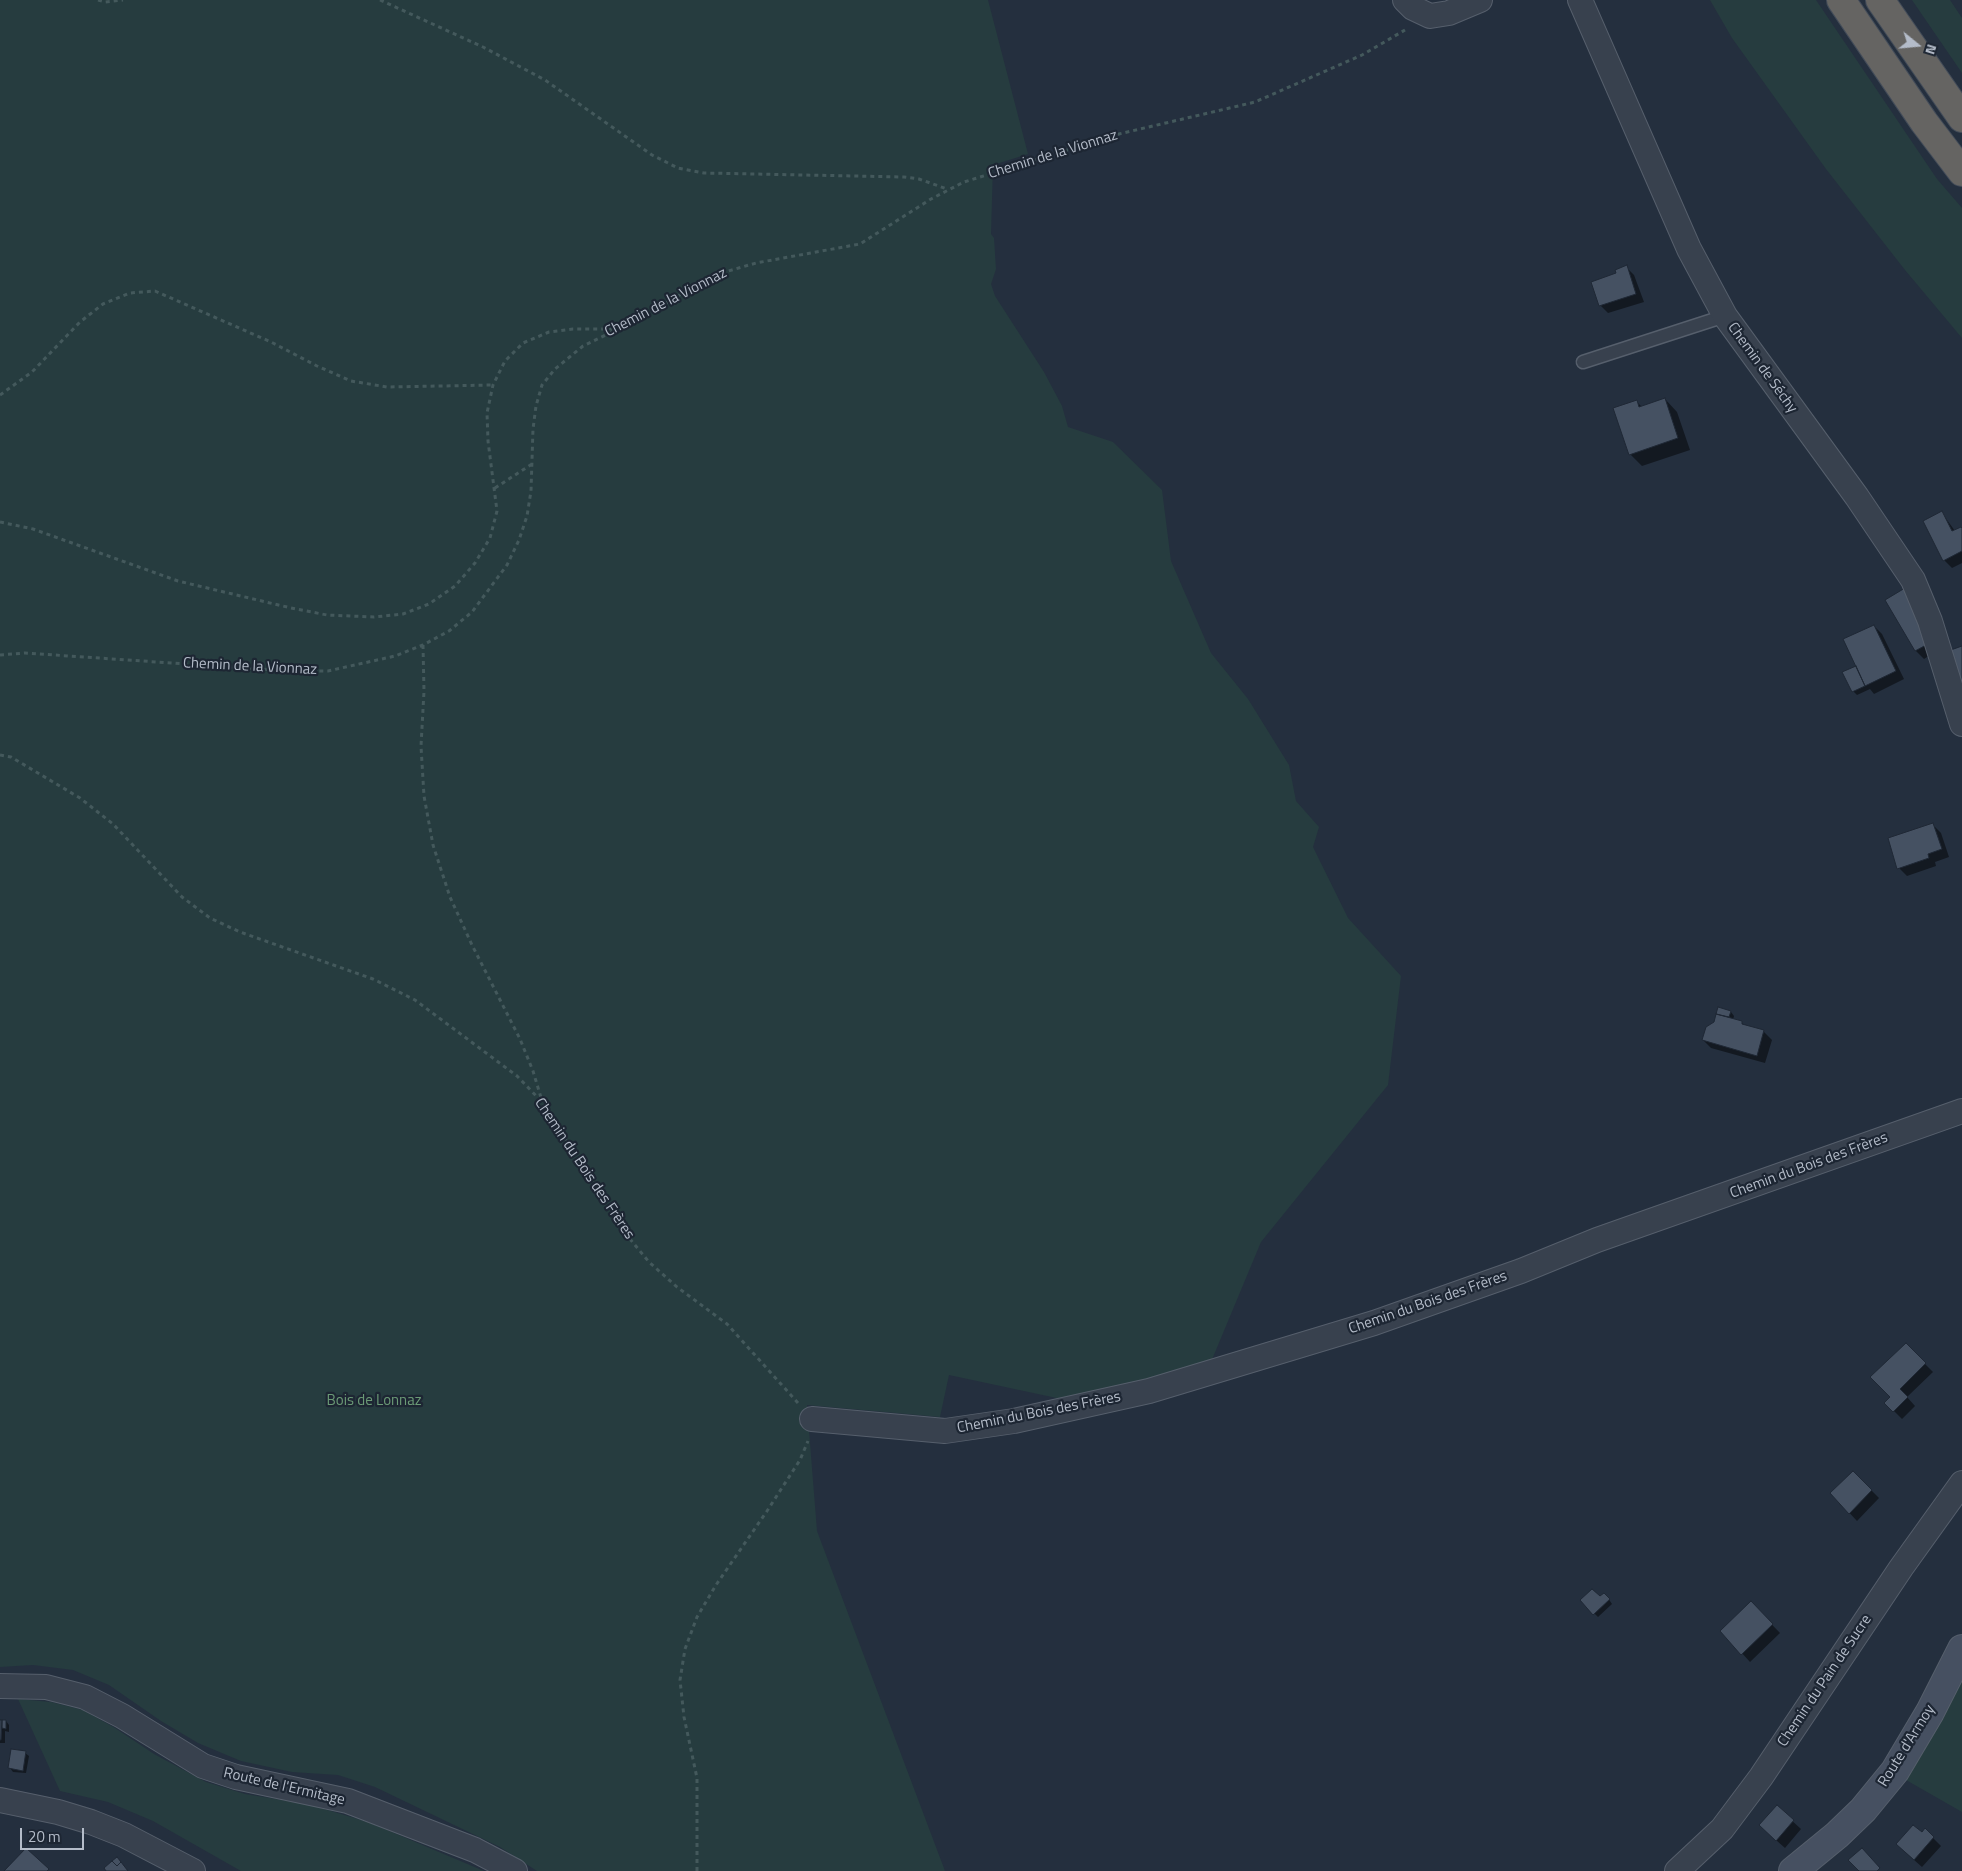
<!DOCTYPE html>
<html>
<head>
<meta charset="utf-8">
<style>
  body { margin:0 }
  #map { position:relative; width:1962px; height:1871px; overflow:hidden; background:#242f3e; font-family:"Titillium Web",sans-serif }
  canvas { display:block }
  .north { position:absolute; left:1892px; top:20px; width:50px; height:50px; -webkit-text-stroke:4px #1d2633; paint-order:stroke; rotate:107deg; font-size:14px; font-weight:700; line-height:20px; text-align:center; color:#b4bcc9 }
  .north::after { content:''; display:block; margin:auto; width:18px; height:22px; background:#b4bcc9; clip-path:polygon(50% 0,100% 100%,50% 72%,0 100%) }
  .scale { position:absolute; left:20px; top:1828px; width:64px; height:22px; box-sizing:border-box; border:2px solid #b4bcc9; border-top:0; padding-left:6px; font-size:15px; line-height:18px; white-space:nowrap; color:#b4bcc9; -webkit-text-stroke:4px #1d2633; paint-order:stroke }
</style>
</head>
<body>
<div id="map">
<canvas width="1962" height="1871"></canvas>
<div class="north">N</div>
<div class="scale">20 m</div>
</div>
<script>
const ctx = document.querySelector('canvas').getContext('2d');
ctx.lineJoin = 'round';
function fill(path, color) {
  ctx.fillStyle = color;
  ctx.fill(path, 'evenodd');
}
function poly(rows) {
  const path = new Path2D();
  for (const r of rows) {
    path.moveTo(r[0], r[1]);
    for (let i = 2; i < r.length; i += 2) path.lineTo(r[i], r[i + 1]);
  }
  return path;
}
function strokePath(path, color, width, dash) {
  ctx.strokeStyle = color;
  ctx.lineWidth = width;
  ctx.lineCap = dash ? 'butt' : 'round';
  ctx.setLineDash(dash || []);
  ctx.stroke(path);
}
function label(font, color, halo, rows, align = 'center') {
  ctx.font = font + ' "Titillium Web",sans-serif';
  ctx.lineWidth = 4.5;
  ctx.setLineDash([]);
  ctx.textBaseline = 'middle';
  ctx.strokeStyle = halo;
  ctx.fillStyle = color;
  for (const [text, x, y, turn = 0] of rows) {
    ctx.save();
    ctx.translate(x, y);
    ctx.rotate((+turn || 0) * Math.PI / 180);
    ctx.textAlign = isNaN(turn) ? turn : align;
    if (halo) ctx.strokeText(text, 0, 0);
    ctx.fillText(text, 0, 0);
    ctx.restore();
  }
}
const green = poly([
  [0,0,988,0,1028,154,993,165,991,234,994,238,996,269,991,284,995,296,1044,372,1062,406,1068,427,1113,442,1162,490,1171,561,1211,653,1248,699,1289,765,1296,801,1319,827,1313,847,1348,918,1401,976,1388,1085,1261,1242,1211,1362,1066,1400,949,1375,940,1417,807,1405,817,1531,945,1871,537,1871,500,1847,375,1787,338,1775,292,1772,241,1761,198,1743,161,1721,109,1685,73,1670,33,1665,0,1667],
  [1710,0,1816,0,1937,179,1962,208,1962,338,1905,270,1826,169,1732,38],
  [1912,0,1950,0,1962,18,1962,73],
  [1962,1675,1962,1812,1906,1780,1925,1749],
  [18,1699,51,1702,83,1710,115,1728,154,1754,206,1782,245,1794,307,1804,368,1822,484,1871,241,1871,153,1821,108,1802,60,1791]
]);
const shadow = poly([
  [1626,267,1634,275,1644,302,1608,313,1600,305],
  [1665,399,1677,412,1690,450,1642,466,1630,454,1636,401,1642,407],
  [1942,513,1955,531,1962,529,1962,563,1952,568,1944,560],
  [1887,600,1935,652,1924,659,1916,651],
  [1874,626,1882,634,1904,679,1874,694,1870,689,1857,695,1853,691,1857,667],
  [1933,825,1941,833,1949,857,1935,862,1936,866,1907,876,1899,868],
  [1719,1009,1731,1012,1734,1016,1733,1020,1764,1032,1772,1040,1765,1063,1711,1048,1703,1040,1715,1023],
  [1906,1345,1933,1372,1907,1397,1915,1406,1902,1419,1886,1403,1891,1397],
  [1853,1472,1879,1498,1857,1521,1831,1493],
  [1608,1598,1612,1604,1598,1617,1582,1601],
  [1751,1603,1780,1633,1750,1662,1722,1631],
  [0,1721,6,1721,9,1725,9,1732,5,1731,5,1743,0,1743],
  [25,1753,29,1756,26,1773,13,1772,10,1768],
  [1777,1807,1801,1829,1785,1848,1768,1833],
  [1925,1830,1941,1846,1922,1867,1905,1852]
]);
const building = poly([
  [1627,265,1636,294,1599,306,1591,282,1616,273,1615,270,1627,265],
  [1665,398,1678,438,1629,455,1613,408,1637,400,1639,407,1665,398],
  [1942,511,1952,531,1961,527,1962,528,1962,551,1943,561,1923,521,1942,511],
  [1905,588,1928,644,1915,651,1885,600,1905,588],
  [1874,625,1896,671,1865,686,1843,639,1874,625],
  [1962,646,1962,701,1948,651,1962,646],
  [1856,666,1865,686,1852,692,1842,672,1856,666],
  [1933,823,1942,849,1928,854,1929,858,1897,869,1888,838,1933,823],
  [1718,1007,1731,1011,1729,1017,1716,1014,1718,1007],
  [1716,1014,1742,1021,1742,1024,1764,1030,1757,1056,1702,1040,1706,1027,1714,1022,1716,1014],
  [1906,1343,1926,1363,1900,1389,1908,1397,1893,1412,1884,1403,1890,1397,1870,1377,1906,1343],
  [1853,1471,1872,1490,1849,1514,1830,1493,1853,1471],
  [1592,1589,1600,1596,1604,1593,1610,1599,1593,1615,1580,1600,1592,1589],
  [1751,1601,1773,1624,1741,1655,1720,1631,1751,1601],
  [0,1720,2,1720,1,1740,0,1740,0,1720],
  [2,1720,6,1720,6,1729,2,1728,2,1720],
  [11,1749,26,1751,23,1771,8,1768,11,1749],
  [1777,1805,1794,1820,1776,1841,1759,1825,1777,1805],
  [1913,1825,1922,1832,1925,1828,1934,1837,1914,1860,1896,1844,1913,1825],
  [26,1848,49,1869,47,1871,4,1871,26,1848],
  [1862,1848,1880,1868,1877,1871,1859,1871,1848,1860,1862,1848],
  [117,1857,121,1862,117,1866,112,1861,117,1857],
  [112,1861,117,1866,121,1862,128,1871,106,1871,104,1868,112,1861]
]);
const path = poly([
  [98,0,105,2,123,0],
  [380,0,483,47,545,80,652,155,678,168,704,173,904,177,919,179,947,189],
  [0,395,32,372,80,322,103,304,130,293,155,291,271,342,317,366,351,381,387,387,493,385],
  [495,488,532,464],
  [0,522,33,529,178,581,291,608,327,615,374,617,403,614,429,604,455,586,475,563,490,538,497,511,488,441,487,413,493,385,505,361,523,343,549,332,573,329,614,329],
  [423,645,424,691,421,746,424,796,433,845,450,897,472,945,520,1039,533,1071,542,1101],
  [0,655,25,653,289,671,328,671,395,656,423,645,449,631,472,612,507,565,519,540,527,516,531,491,533,429,536,406,542,385,555,369,583,346,639,319,698,284,725,272,756,263,860,244,931,199,964,182,1119,134,1255,102,1362,55,1405,30],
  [0,755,11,757,80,798,113,824,182,897,210,918,240,932,373,979,415,1000,517,1076,542,1102,620,1227,649,1262,677,1287,727,1324,798,1403],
  [697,1871,697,1778,684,1717,680,1680,685,1649,697,1617,716,1585,767,1511,800,1460,808,1441]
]);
const service = poly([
  [1583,362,1725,316]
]);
const minor = poly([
  [1405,0,1413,8,1430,16,1449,13,1480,0],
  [1580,0,1689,249,1725,316,1857,497,1913,580,1930,621,1962,724],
  [812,1419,945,1431,1014,1421,1149,1391,1374,1323,1521,1271,1597,1240,1962,1111],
  [0,1686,46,1687,85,1697,122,1716,203,1766,236,1777,348,1801,475,1850,515,1871],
  [0,1800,58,1812,91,1822,124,1835,193,1871],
  [1677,1871,1722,1829,1761,1777,1901,1568,1962,1483]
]);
const secondary = poly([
  [1793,1871,1837,1835,1863,1810,1895,1771,1930,1712,1962,1649]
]);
const trunk = poly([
  [1841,0,1924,122,1962,172],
  [1880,0,1962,118]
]);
const streetNames = [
  ["Chemin de la Vionnaz",1053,155,-17],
  ["Chemin de la Vionnaz",666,303,-27],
  ["Chemin de Séchy",1762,368,54],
  ["Chemin de la Vionnaz",250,667,3],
  ["Chemin du Bois des Frères",1809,1166,-20],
  ["Chemin du Bois des Frères",584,1169,56],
  ["Chemin du Bois des Frères",1428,1303,-19],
  ["Chemin du Bois des Frères",1039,1413,-11],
  ["Chemin du Pain de Sucre",1825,1681,-56],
  ["Route d'Armoy",1907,1746,-58],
  ["Route de l'Ermitage",284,1787,13]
];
const parkNames = [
  ["Bois de Lonnaz",374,1401]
];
fill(green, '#263c3f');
fill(shadow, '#0007');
fill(building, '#455162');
strokePath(building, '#1f2835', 1);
strokePath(service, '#565f6c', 15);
strokePath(minor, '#565f6c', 26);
strokePath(secondary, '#565f6c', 30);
strokePath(trunk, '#434c59', 30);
strokePath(path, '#44595c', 3, [4, 4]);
strokePath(service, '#38414e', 12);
strokePath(minor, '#38414e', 24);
strokePath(secondary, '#465061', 28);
strokePath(trunk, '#656462', 28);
label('15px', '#b4bcc9', '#1d2633', streetNames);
label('15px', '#6b9a76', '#1d2633', parkNames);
</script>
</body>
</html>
